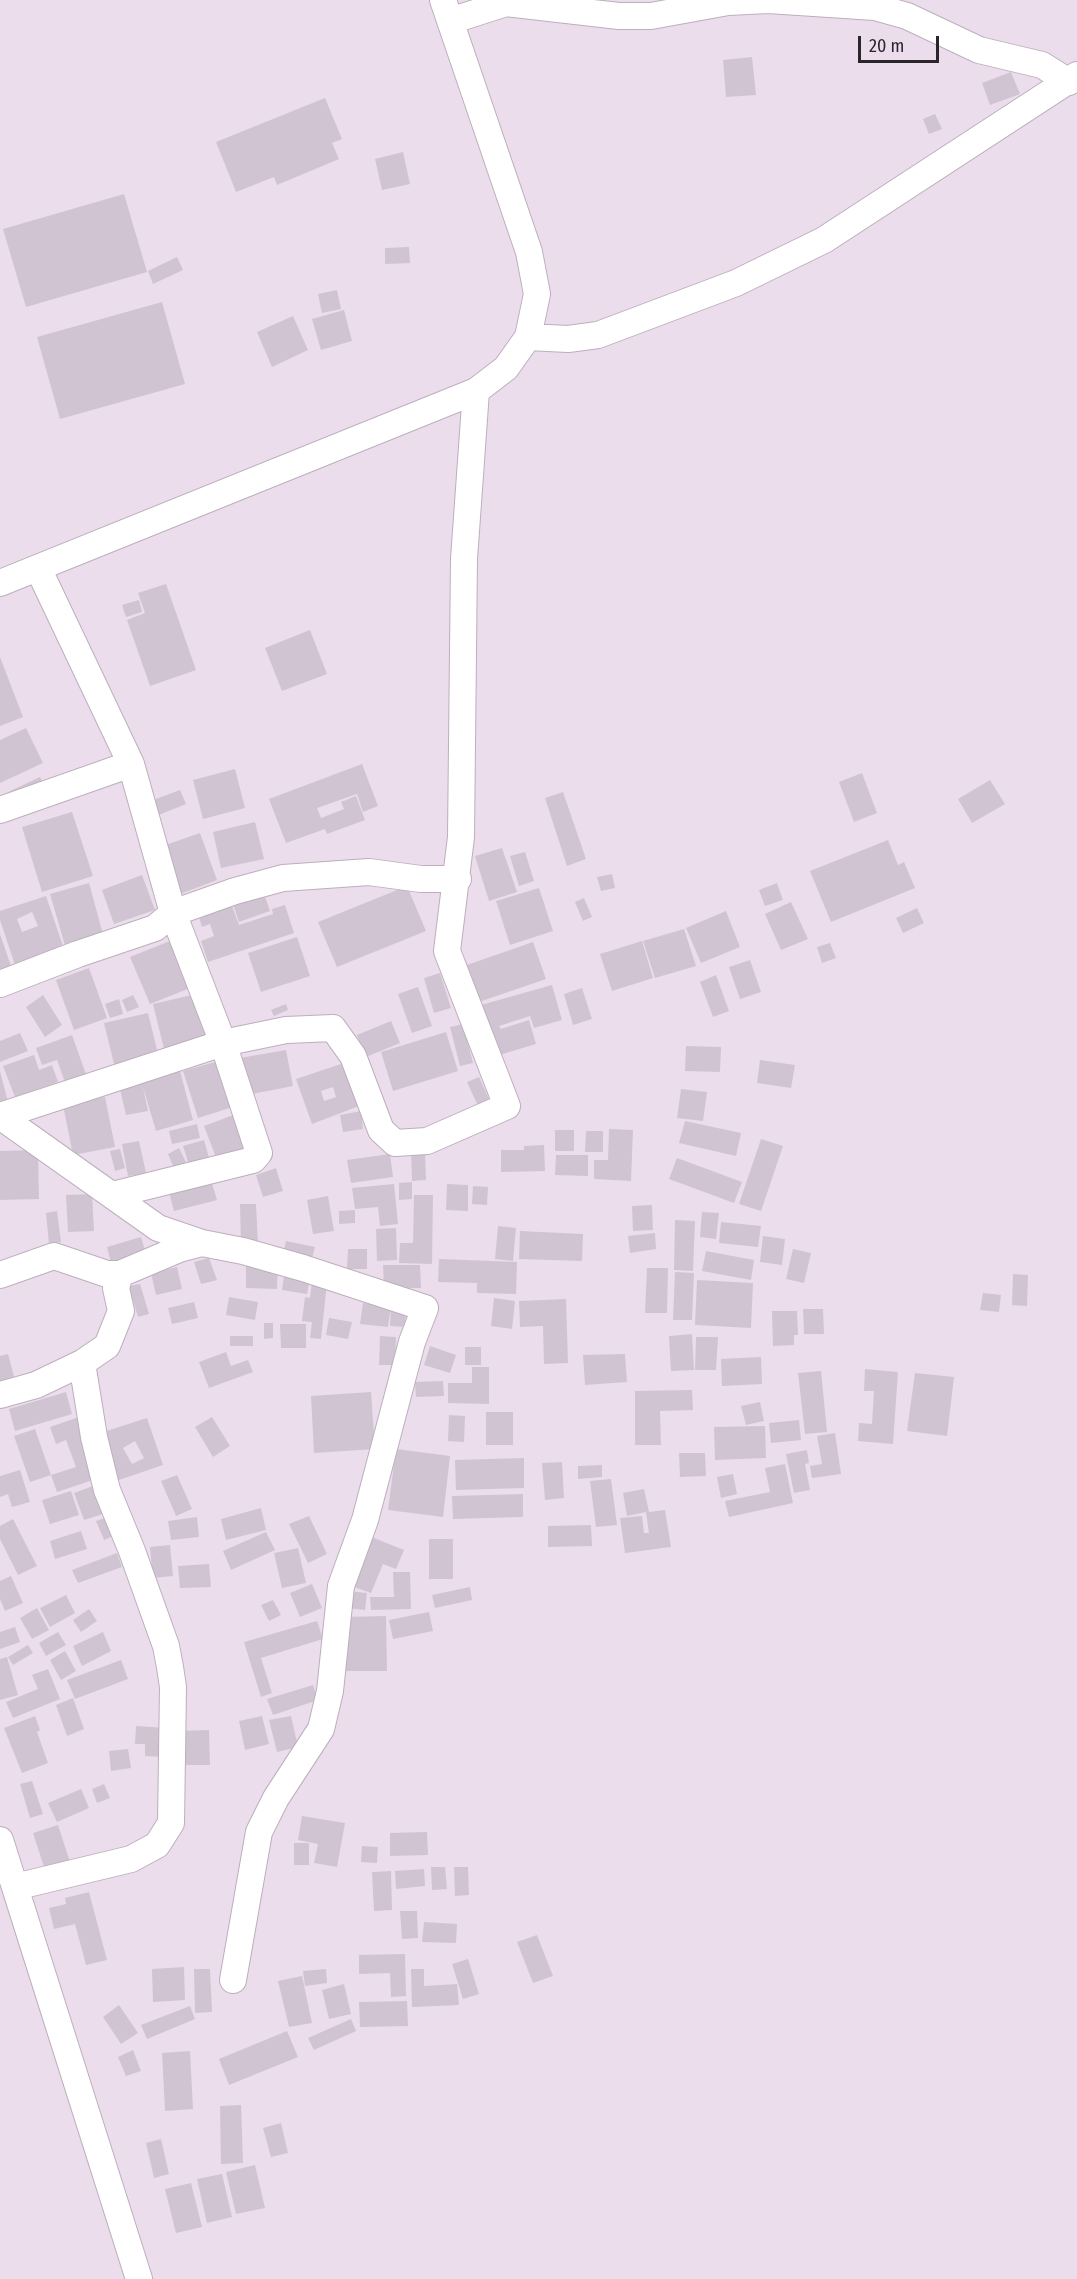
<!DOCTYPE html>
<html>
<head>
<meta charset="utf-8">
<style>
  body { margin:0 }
  #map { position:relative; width:1077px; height:2279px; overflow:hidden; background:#ebddec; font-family:"Fira Sans Condensed",sans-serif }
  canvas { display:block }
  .scale { position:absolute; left:858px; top:36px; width:81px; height:27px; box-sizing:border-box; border:3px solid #2a252b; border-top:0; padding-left:8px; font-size:18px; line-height:21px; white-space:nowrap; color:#2a252b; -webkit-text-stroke:4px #ebddec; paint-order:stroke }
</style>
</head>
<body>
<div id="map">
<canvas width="1077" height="2279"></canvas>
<div class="scale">20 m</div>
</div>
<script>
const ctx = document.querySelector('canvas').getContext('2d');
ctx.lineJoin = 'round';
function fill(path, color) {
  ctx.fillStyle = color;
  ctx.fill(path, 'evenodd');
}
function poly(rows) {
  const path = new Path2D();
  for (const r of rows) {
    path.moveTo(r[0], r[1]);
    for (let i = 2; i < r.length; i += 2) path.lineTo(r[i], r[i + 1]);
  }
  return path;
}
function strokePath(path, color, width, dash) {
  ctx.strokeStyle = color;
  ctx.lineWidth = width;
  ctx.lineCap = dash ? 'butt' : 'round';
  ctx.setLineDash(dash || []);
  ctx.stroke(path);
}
const building = poly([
  [752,57,756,95,726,97,723,60],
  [1011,72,1020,94,990,105,982,83],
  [325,98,342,139,332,143,339,159,277,185,274,177,236,192,216,142],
  [935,114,942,129,929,134,923,119],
  [403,152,410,184,382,190,375,159],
  [124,194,147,272,26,307,3,229],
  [409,247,410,263,385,264,385,248],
  [177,257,183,270,153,284,148,271],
  [337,290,341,309,322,313,318,294],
  [162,302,185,384,60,419,37,337],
  [344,310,352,341,321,350,312,319],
  [293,316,308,350,272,367,257,332],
  [166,584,196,670,150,686,127,620,145,613,138,593],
  [139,600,142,612,126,617,122,605],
  [310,630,327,674,282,691,265,648],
  [0,657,23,717,0,726],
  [26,728,43,763,0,783,0,740],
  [362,764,378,806,363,812,357,794,317,808,321,818,344,809,341,802,356,796,365,820,327,834,325,829,286,843,269,799],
  [235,769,245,808,203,819,193,780],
  [862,773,877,813,854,822,839,782],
  [40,777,45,787,0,801,0,796],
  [990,780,1005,804,972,823,958,799],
  [180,790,186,804,151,818,145,803],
  [563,792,586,859,567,866,545,798],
  [72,812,93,876,42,892,22,827],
  [255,822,264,859,221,868,213,832],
  [200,833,217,880,175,896,157,848],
  [888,840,898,865,904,862,915,888,831,922,810,871],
  [502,848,517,892,489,901,475,856],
  [525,852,534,881,519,886,510,856],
  [612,874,615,888,601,891,597,877],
  [142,875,155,910,114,924,102,890],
  [89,883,104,938,66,949,50,894],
  [777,883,783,900,765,906,759,890],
  [407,886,426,931,337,967,318,922],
  [262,888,270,911,239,922,231,898],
  [539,888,553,931,510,945,496,901],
  [46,896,64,949,15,965,0,920,0,911],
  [32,912,38,926,22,932,17,919],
  [584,898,592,917,583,921,575,902],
  [791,902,808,939,781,950,765,914],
  [231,903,239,925,273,914,272,909,285,905,294,933,208,962,201,941,214,936,210,924,202,927,198,914],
  [917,908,924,923,903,933,896,918],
  [726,911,740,947,701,963,686,928],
  [684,929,696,966,655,978,643,941],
  [0,934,12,969,0,973],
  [297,937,310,976,261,992,248,953],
  [170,941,190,988,150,1004,130,957],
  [642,941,653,978,612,991,600,954],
  [533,942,546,979,476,1003,464,966],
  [830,943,836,958,822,963,817,947],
  [750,960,761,992,740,999,729,967],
  [89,968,107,1018,74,1030,56,980],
  [440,973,451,1008,434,1013,424,978],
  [716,975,729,1011,713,1017,700,982],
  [552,985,562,1020,534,1028,530,1016,499,1026,501,1029,529,1020,536,1044,496,1056,481,1005],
  [418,987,432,1026,412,1033,398,994],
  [582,988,592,1019,573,1025,564,994],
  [196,994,207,1039,164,1049,153,1004],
  [43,995,62,1025,45,1037,26,1007],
  [133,995,139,1007,127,1012,122,1000],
  [119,999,123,1014,110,1018,105,1004],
  [286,1004,288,1010,274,1016,271,1010],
  [148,1013,159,1058,115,1068,104,1023],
  [391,1021,400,1043,366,1057,357,1035],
  [463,1024,473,1063,460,1066,450,1027],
  [446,1032,458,1071,393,1091,381,1052],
  [20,1033,28,1051,0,1062,0,1041],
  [72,1035,87,1077,66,1085,57,1060,42,1065,36,1048],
  [686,1046,721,1047,720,1072,685,1071],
  [286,1050,293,1086,247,1095,240,1058],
  [34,1055,39,1070,52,1065,58,1082,15,1097,3,1066],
  [760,1060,795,1065,791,1088,757,1083],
  [215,1062,233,1107,198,1118,183,1071],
  [344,1063,359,1106,312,1124,296,1079],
  [333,1087,336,1097,324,1101,321,1091],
  [0,1071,8,1102,0,1103],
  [180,1071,193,1120,156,1131,143,1087,148,1111,126,1115,120,1089],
  [479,1077,490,1101,478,1106,467,1082],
  [681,1089,707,1092,703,1121,677,1118],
  [105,1097,115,1147,73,1155,63,1105],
  [361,1111,363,1129,343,1132,340,1115],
  [236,1114,249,1148,217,1160,204,1126],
  [685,1121,741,1133,736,1156,679,1143],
  [197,1124,200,1138,172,1144,169,1131],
  [609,1129,633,1130,631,1181,594,1179,594,1160,608,1160],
  [555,1130,574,1130,574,1151,555,1151],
  [586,1131,603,1131,603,1152,585,1152],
  [761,1139,783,1146,761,1211,739,1204],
  [204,1140,211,1165,191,1171,183,1146],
  [139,1141,146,1173,128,1176,122,1144],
  [544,1145,545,1171,501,1172,501,1150,524,1150,524,1146],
  [179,1148,186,1162,174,1168,168,1154],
  [120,1149,125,1168,115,1171,110,1151],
  [38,1150,39,1199,0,1200,0,1151],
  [411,1150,425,1150,426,1180,412,1181],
  [390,1154,393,1177,351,1183,347,1160],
  [556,1155,588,1155,588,1176,555,1175],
  [677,1158,742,1182,734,1203,669,1179],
  [276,1168,283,1191,263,1197,256,1175],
  [210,1177,217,1200,174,1211,168,1188],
  [412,1182,412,1199,399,1200,399,1183],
  [394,1184,398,1224,380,1226,378,1207,355,1209,352,1188],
  [447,1184,468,1185,468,1211,446,1210],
  [473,1186,488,1187,487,1205,472,1204],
  [92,1194,94,1231,68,1232,66,1195],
  [414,1195,433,1195,432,1264,399,1263,400,1243,413,1243],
  [328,1196,334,1231,313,1234,307,1200],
  [240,1204,256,1204,258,1245,241,1246],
  [652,1205,653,1230,633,1231,632,1206],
  [355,1210,355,1223,339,1224,339,1211],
  [57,1211,61,1242,49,1244,46,1213],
  [702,1212,719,1213,716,1239,700,1237],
  [675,1220,695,1221,693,1271,674,1270],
  [721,1222,761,1226,758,1247,719,1243],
  [498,1226,516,1228,513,1261,495,1259],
  [396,1228,397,1260,377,1261,376,1229],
  [520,1231,583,1234,582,1261,519,1259],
  [655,1233,656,1249,630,1253,628,1236],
  [763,1236,785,1239,782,1265,760,1262],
  [141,1237,147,1257,112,1267,107,1247],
  [286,1241,315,1247,311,1262,283,1255],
  [348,1249,367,1249,367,1269,347,1269],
  [793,1249,811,1253,804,1283,786,1279],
  [706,1251,754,1260,751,1280,702,1271],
  [209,1258,217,1280,201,1284,194,1262],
  [439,1259,517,1262,516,1294,477,1293,477,1283,438,1282],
  [246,1265,278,1265,277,1289,246,1288],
  [383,1265,420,1265,421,1288,384,1288],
  [177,1267,182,1289,156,1295,151,1273],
  [647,1268,668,1268,667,1313,645,1313],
  [675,1272,694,1273,692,1320,673,1320],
  [1013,1274,1028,1275,1027,1306,1012,1305],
  [284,1275,310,1278,307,1294,282,1290],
  [697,1280,753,1283,751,1328,695,1325],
  [312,1282,327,1283,321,1339,310,1338,312,1322,302,1321,305,1297,310,1298],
  [140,1284,149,1314,138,1317,129,1286],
  [983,1293,1001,1295,999,1312,980,1310],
  [229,1297,258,1302,255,1320,226,1315],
  [494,1298,515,1301,512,1329,491,1326],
  [566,1299,568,1363,544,1364,543,1326,520,1327,519,1301],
  [194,1302,198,1318,172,1324,168,1308],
  [363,1303,391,1306,388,1327,360,1324],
  [391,1307,406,1308,405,1327,390,1326],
  [803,1309,823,1309,824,1334,804,1334],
  [772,1311,797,1311,798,1335,794,1335,794,1345,773,1346],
  [329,1318,352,1322,348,1339,326,1335],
  [264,1323,273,1323,273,1338,264,1339],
  [280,1324,306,1324,306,1348,281,1348],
  [692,1334,694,1370,671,1371,669,1336],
  [230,1336,253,1336,253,1346,230,1346],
  [380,1336,396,1337,395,1365,379,1365],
  [696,1337,718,1337,716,1370,695,1370],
  [430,1346,456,1355,450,1373,424,1365],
  [465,1347,481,1347,481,1365,465,1365],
  [226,1352,231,1366,248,1360,253,1372,209,1388,199,1362],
  [8,1354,16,1384,0,1388,0,1356],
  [625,1354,627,1382,585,1385,583,1355],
  [761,1357,762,1384,722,1386,721,1359],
  [472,1367,489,1367,489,1404,448,1403,448,1383,472,1383],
  [865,1369,898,1372,893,1444,858,1441,859,1423,872,1424,874,1391,864,1391],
  [821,1371,827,1432,805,1434,798,1373],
  [915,1373,954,1377,947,1436,907,1431],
  [443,1381,444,1396,416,1397,415,1382],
  [692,1390,693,1410,660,1411,661,1445,635,1445,635,1391],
  [66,1392,72,1414,15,1431,9,1409],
  [371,1392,375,1449,314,1453,311,1396],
  [760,1402,764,1421,746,1425,741,1406],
  [486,1412,513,1412,513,1445,486,1445],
  [449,1415,465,1416,464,1442,448,1441],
  [79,1417,99,1478,57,1492,51,1475,76,1467,66,1440,56,1444,50,1427],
  [212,1417,230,1446,213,1457,195,1427],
  [147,1418,163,1465,113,1482,97,1434],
  [135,1441,144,1458,132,1464,123,1448],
  [799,1420,801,1440,771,1443,769,1423],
  [765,1426,766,1458,715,1460,714,1427],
  [35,1429,51,1475,30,1482,14,1436],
  [835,1433,841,1474,812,1478,810,1466,822,1464,817,1436],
  [396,1449,450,1456,443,1517,388,1510],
  [807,1450,809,1463,805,1464,810,1490,794,1493,786,1454],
  [679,1453,705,1453,706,1476,680,1477],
  [524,1458,524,1488,456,1490,455,1460],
  [562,1462,564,1498,545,1500,542,1463],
  [785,1464,793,1503,729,1517,725,1501,770,1492,765,1468],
  [602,1465,602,1477,578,1479,578,1466],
  [20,1470,30,1502,12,1507,8,1494,0,1497,0,1476],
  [733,1474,737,1494,721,1498,717,1477],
  [177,1475,192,1509,176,1516,161,1481],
  [611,1479,617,1525,596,1527,590,1481],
  [93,1486,103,1514,84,1520,74,1493],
  [644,1489,649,1512,665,1510,671,1547,625,1553,620,1518,642,1516,644,1533,649,1533,646,1512,627,1516,623,1493],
  [71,1491,79,1515,50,1524,42,1500],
  [523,1494,523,1517,453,1519,452,1496],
  [261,1508,266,1530,226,1540,221,1519],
  [110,1516,118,1534,104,1540,96,1521],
  [309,1516,327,1554,308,1563,289,1524],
  [197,1517,199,1537,171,1540,168,1521],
  [13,1519,37,1566,18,1575,0,1539,0,1526],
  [591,1525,592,1546,548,1547,548,1526],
  [81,1531,87,1549,55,1559,50,1541],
  [266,1532,275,1550,231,1570,223,1551],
  [369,1536,404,1550,396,1569,383,1564,371,1593,349,1585],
  [429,1539,453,1539,453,1579,429,1579],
  [170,1545,173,1576,153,1578,150,1547],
  [298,1548,306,1583,282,1588,274,1553],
  [117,1553,122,1567,78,1583,72,1570],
  [209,1564,211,1587,180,1588,178,1566],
  [393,1572,410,1572,411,1609,371,1610,370,1597,394,1597],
  [11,1576,23,1603,5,1611,0,1599,0,1581],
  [312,1584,322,1608,300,1617,290,1593],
  [470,1587,472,1600,435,1608,432,1595],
  [347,1591,367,1593,365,1610,346,1608],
  [66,1595,75,1613,50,1627,40,1608],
  [273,1600,281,1615,269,1621,261,1605],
  [37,1608,49,1630,32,1639,20,1618],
  [89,1609,97,1621,81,1632,73,1620],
  [429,1612,433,1631,393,1639,389,1620],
  [386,1616,387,1671,342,1671,341,1617],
  [317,1621,323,1639,261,1658,272,1693,261,1697,244,1642],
  [15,1627,20,1642,0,1649,0,1632],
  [58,1632,66,1645,46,1656,39,1643],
  [103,1632,111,1651,82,1666,73,1646],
  [28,1645,33,1653,13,1665,8,1657],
  [65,1651,76,1671,61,1680,50,1660],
  [7,1657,18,1695,0,1700,0,1659],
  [121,1660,128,1679,75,1699,67,1680],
  [48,1669,60,1699,13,1718,6,1702,38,1689,32,1675],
  [313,1685,318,1700,273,1715,267,1699],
  [73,1698,84,1729,67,1736,56,1705],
  [35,1716,40,1730,37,1732,48,1763,22,1773,4,1728],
  [262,1716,269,1744,245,1750,239,1721],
  [291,1716,298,1747,277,1752,269,1720],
  [136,1726,167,1728,165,1757,145,1756,145,1744,135,1744],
  [209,1730,210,1765,177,1765,176,1731],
  [128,1749,131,1768,111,1771,109,1751],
  [32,1781,43,1814,30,1818,20,1784],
  [104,1784,110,1798,97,1803,92,1789],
  [81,1789,89,1808,57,1822,48,1803],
  [302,1816,345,1823,337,1867,314,1863,318,1844,298,1840],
  [58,1825,71,1865,46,1873,33,1833],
  [427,1832,428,1855,390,1856,390,1833],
  [294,1843,309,1843,309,1865,294,1865],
  [362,1846,378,1847,377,1863,361,1862],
  [431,1867,445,1867,447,1889,432,1890],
  [454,1867,468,1867,469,1895,455,1896],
  [424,1869,425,1886,396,1889,395,1871],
  [391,1871,392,1910,374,1911,372,1872],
  [89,1892,107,1960,86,1965,75,1924,54,1929,49,1908,66,1904,65,1898],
  [400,1911,417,1911,418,1938,402,1939],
  [424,1922,457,1924,456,1943,422,1942],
  [537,1935,553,1976,533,1983,517,1942],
  [405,1954,406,1996,391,1997,390,1973,359,1974,359,1955],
  [468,1959,479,1994,463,1999,452,1964],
  [184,1967,185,2000,153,2002,152,1969],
  [194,1969,210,1969,212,2012,195,2013],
  [326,1969,327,1983,305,1986,303,1971],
  [411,1969,424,1969,424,1986,457,1984,459,2005,412,2007],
  [302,1976,312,2023,289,2027,278,1981],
  [344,1984,351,2014,329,2019,322,1990],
  [407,2001,408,2026,360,2027,359,2002],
  [119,2005,138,2033,121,2044,103,2017],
  [190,2006,195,2019,147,2039,141,2025],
  [351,2019,356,2031,314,2050,308,2038],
  [287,2031,298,2057,229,2085,219,2059],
  [133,2050,141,2071,126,2076,118,2057],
  [190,2051,193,2109,165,2111,162,2053],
  [241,2105,243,2163,221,2164,220,2106],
  [281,2123,288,2153,271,2157,263,2128],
  [161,2139,169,2174,154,2178,146,2143],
  [255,2165,265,2208,236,2214,226,2172],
  [222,2174,232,2217,207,2223,197,2179],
  [191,2183,202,2227,176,2233,165,2189]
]);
const minor = poly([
  [450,21,506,3,619,16,651,16,728,2,768,0,875,7,907,16,979,50,1042,65,1069,82],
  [528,337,568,339,598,335,736,283,824,240,1077,75],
  [38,568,131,764,173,913,223,1043,259,1153,253,1160,112,1195],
  [0,583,476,391,506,368,528,337,537,294,529,252,443,0],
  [0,810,131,764],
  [0,984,78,954,155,928,173,913,235,891,283,878,369,872,421,879,458,879],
  [0,1116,223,1043,286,1030,333,1028,353,1056,381,1130,395,1143,427,1141,507,1106,447,951,461,837,464,559,476,391],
  [0,1116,158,1228,202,1243,243,1251,303,1268,425,1308,412,1342,365,1520,341,1586,330,1691,321,1729,276,1798,259,1832,233,1980],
  [0,1275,54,1256,107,1274,120,1274],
  [0,1395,36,1385,82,1363,107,1346,121,1311,116,1288,120,1274,179,1249,202,1243],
  [0,1840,139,2279],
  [15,1887,131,1859,157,1845,171,1823,173,1687,170,1667,166,1646,132,1551,107,1490,94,1437,82,1363]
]);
fill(building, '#d1c4d2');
strokePath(minor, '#bcafbd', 28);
strokePath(minor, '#fff', 26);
</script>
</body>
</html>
